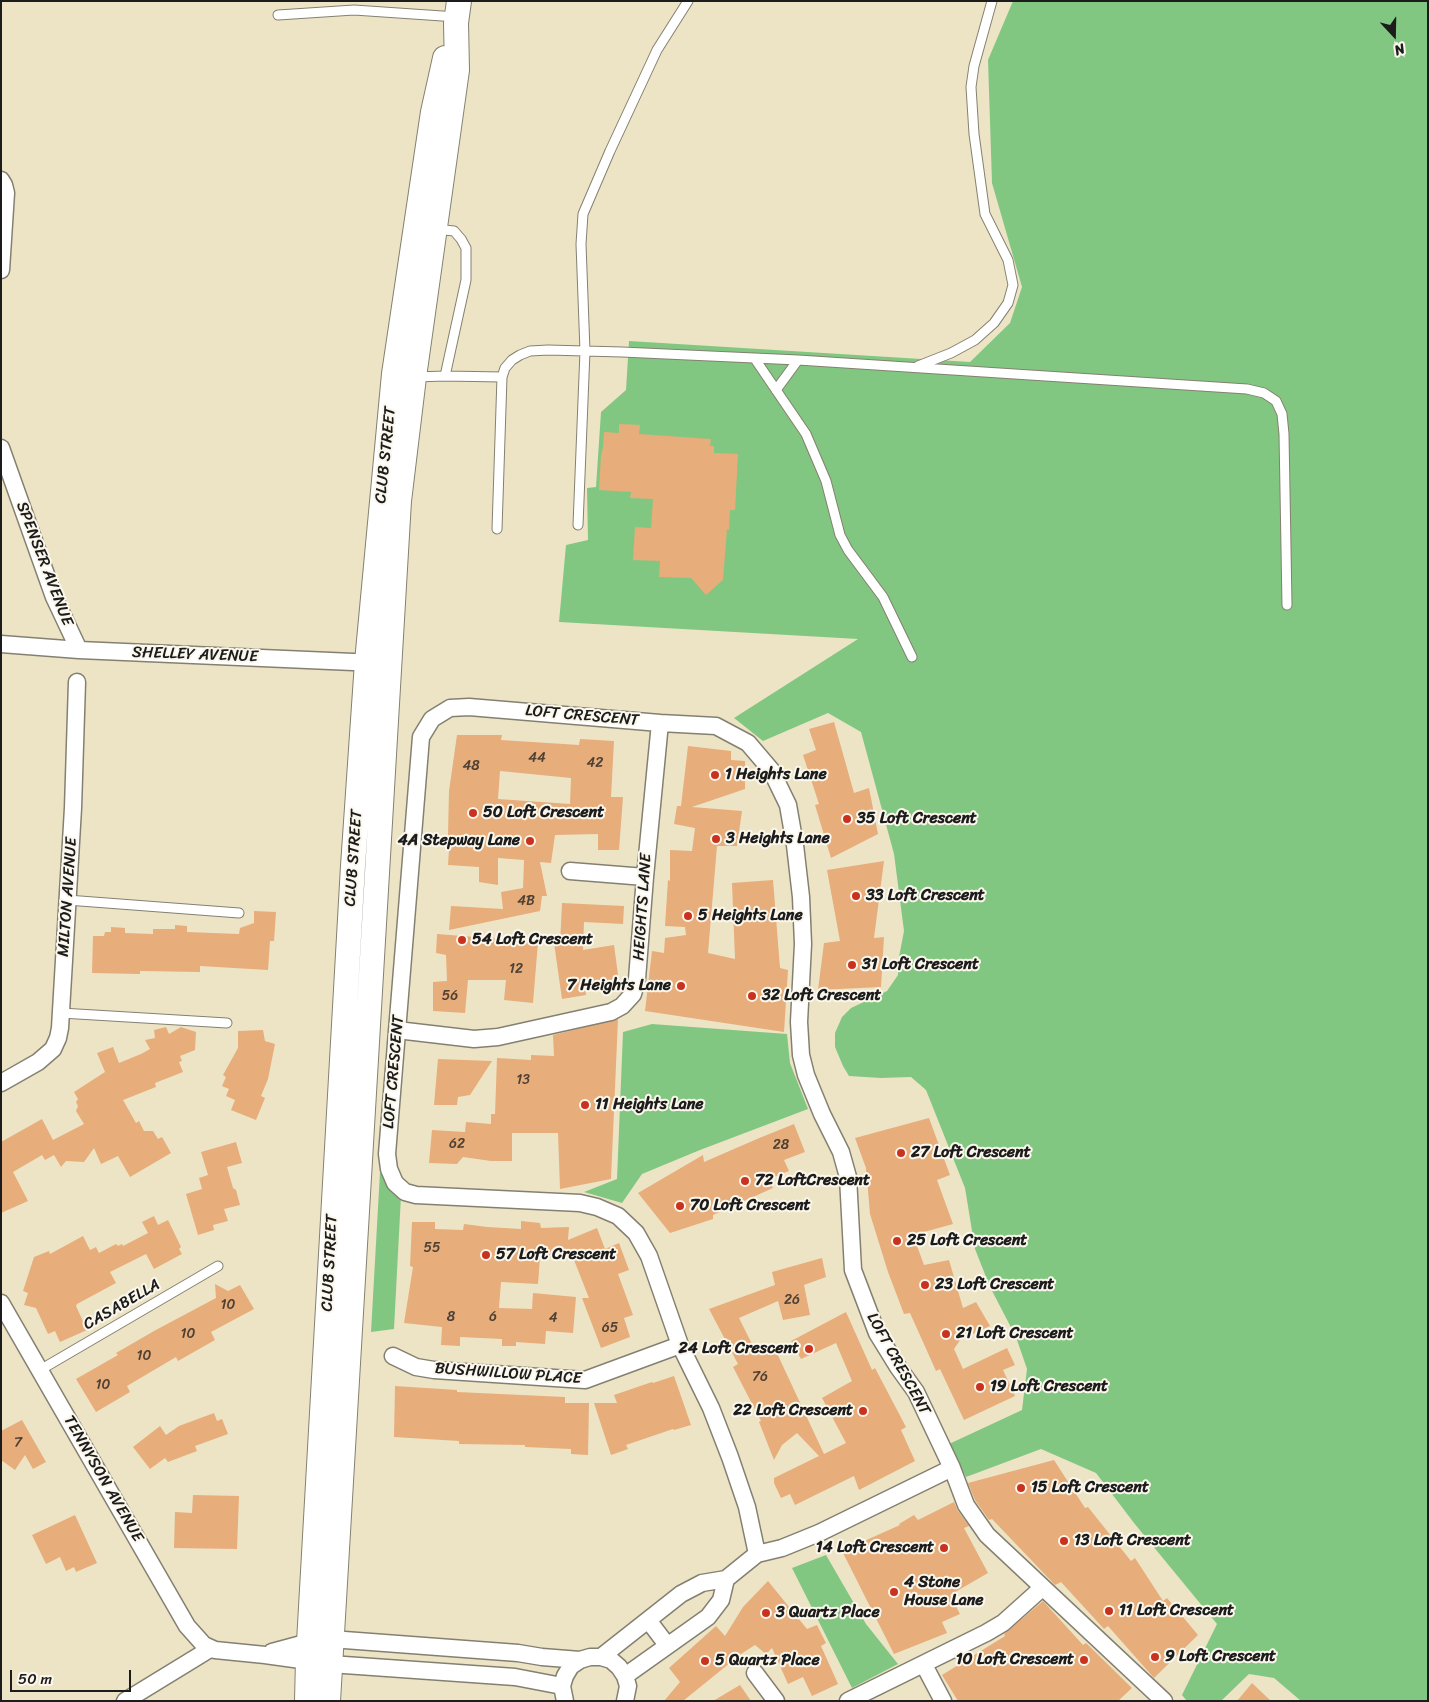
<!DOCTYPE html>
<html>
<head>
<meta charset="utf-8">
<style>
  body { margin:0 }
  #map { position:relative; width:1429px; height:1702px; overflow:hidden; background:#ede4c6; font-family:Sriracha,sans-serif }
  canvas { display:block }
  .frame { position:absolute; inset:0; border:2px solid #1c1c1c; pointer-events:none }
  .north { position:absolute; left:1369px; top:10px; width:50px; height:50px; -webkit-text-stroke:4px #fbf7ec; paint-order:stroke; rotate:159deg; font-size:14px; font-weight:700; line-height:20px; text-align:center; color:#1c1c1c }
  .north::after { content:''; display:block; margin:auto; width:18px; height:22px; background:#1c1c1c; clip-path:polygon(50% 0,100% 100%,50% 72%,0 100%) }
  .scale { position:absolute; left:10px; top:1670px; width:121px; height:22px; box-sizing:border-box; border:2px solid #1c1c1c; border-top:0; padding-left:6px; font-size:15px; line-height:18px; white-space:nowrap; color:#1c1c1c; -webkit-text-stroke:4px #fbf7ec; paint-order:stroke }
</style>
</head>
<body>
<div id="map">
<canvas width="1429" height="1702"></canvas>
<div class="frame"></div>
<div class="north">N</div>
<div class="scale">50 m</div>
</div>
<script>
const ctx = document.querySelector('canvas').getContext('2d');
ctx.lineJoin = 'round';
function fill(path, color) {
  ctx.fillStyle = color;
  ctx.fill(path, 'evenodd');
}
function poly(rows) {
  const path = new Path2D();
  for (const r of rows) {
    path.moveTo(r[0], r[1]);
    for (let i = 2; i < r.length; i += 2) path.lineTo(r[i], r[i + 1]);
  }
  return path;
}
function strokePath(path, color, width, dash) {
  ctx.strokeStyle = color;
  ctx.lineWidth = width;
  ctx.lineCap = dash ? 'butt' : 'round';
  ctx.setLineDash(dash || []);
  ctx.stroke(path);
}
function label(font, color, halo, rows, align = 'center') {
  ctx.font = font + ' Sriracha,sans-serif';
  ctx.lineWidth = 4;
  ctx.setLineDash([]);
  ctx.textBaseline = 'middle';
  ctx.strokeStyle = halo;
  ctx.fillStyle = color;
  for (const [text, x, y, turn = 0] of rows) {
    ctx.save();
    ctx.translate(x, y);
    ctx.rotate((+turn || 0) * Math.PI / 180);
    ctx.textAlign = isNaN(turn) ? turn : align;
    if (halo) ctx.strokeText(text, 0, 0);
    ctx.fillText(text, 0, 0);
    ctx.restore();
  }
}
const green = poly([
  [1013,1,1428,1,1428,1701,1301,1701,1274,1678,1249,1674,1221,1701,1187,1701,1182,1695,1217,1624,1134,1523,1096,1473,1041,1449,966,1477,949,1444,1022,1410,1027,1369,1016,1337,990,1287,975,1249,965,1188,926,1090,911,1077,881,1078,849,1076,843,1066,835,1047,835,1033,842,1017,851,1008,887,991,898,975,898,962,904,931,894,854,861,732,828,713,763,741,734,718,858,639,559,622,566,545,588,540,587,488,596,487,601,412,626,390,629,341,970,362,1010,323,1022,287,992,183,988,60],
  [652,1024,787,1034,790,1063,808,1109,700,1150,642,1174,622,1203,584,1192,617,1179,623,1032],
  [380,1172,401,1196,394,1329,371,1332],
  [826,1555,866,1624,898,1664,852,1688,792,1568]
]);
const building = poly([
  [619,424,640,425,639,434,711,439,710,446,714,446,714,453,738,454,735,510,730,510,729,530,727,529,723,580,706,595,691,578,659,577,660,561,633,560,635,527,651,528,653,499,630,498,631,492,599,490,601,455,603,448,604,432,619,433],
  [834,722,854,793,869,788,878,834,831,858,815,805,819,804,803,755,816,750,809,729],
  [457,735,502,735,501,740,579,745,580,739,614,741,611,797,623,797,619,850,598,850,598,834,555,835,551,863,540,862,547,896,542,896,540,911,449,930,451,906,503,909,501,892,523,888,524,860,498,858,498,885,479,882,479,867,448,865,450,836,448,836,449,791],
  [500,771,571,778,570,804,498,799],
  [688,746,731,751,731,760,745,761,745,789,692,807,742,811,737,846,717,846,708,953,735,959,732,883,773,880,780,968,788,970,784,1032,645,1011,652,951,664,953,665,938,686,935,685,927,665,926,668,880,670,881,670,850,692,851,695,828,674,824,677,806,681,806],
  [884,861,874,938,884,937,881,987,818,990,824,943,840,941,827,870],
  [562,903,624,906,623,924,584,922,583,950,614,945,619,982,585,987,586,995,562,999,554,943,560,944],
  [254,911,276,912,274,941,270,941,268,970,200,966,200,972,140,971,140,974,92,973,93,936,104,936,105,932,111,932,111,927,125,928,125,933,153,934,153,929,175,929,175,925,187,926,187,932,239,934,240,928,254,923],
  [437,934,538,942,533,1003,504,1000,506,980,468,980,465,1013,433,1011,433,982,447,981,446,955,436,953],
  [618,1019,611,1179,560,1189,558,1133,512,1133,512,1161,491,1161,463,1157,457,1164,429,1163,432,1130,465,1132,466,1122,491,1124,491,1114,495,1114,497,1058,531,1060,531,1055,554,1056,553,1035],
  [166,1027,169,1034,181,1027,196,1032,195,1050,180,1056,182,1061,179,1062,183,1072,155,1083,156,1087,123,1100,136,1123,139,1121,144,1131,153,1131,158,1139,162,1137,171,1153,130,1177,118,1156,101,1164,94,1148,84,1162,66,1161,61,1167,54,1155,45,1160,42,1155,13,1172,28,1201,1,1213,1,1142,42,1119,53,1140,84,1124,76,1111,78,1106,76,1102,78,1099,74,1092,105,1072,97,1053,113,1047,119,1063,141,1054,150,1049,145,1040,155,1038,154,1030],
  [263,1030,265,1041,275,1044,268,1079,261,1096,265,1098,256,1120,231,1110,235,1100,226,1096,229,1089,222,1086,226,1077,223,1075,238,1048,238,1031],
  [438,1059,492,1061,470,1095,458,1097,457,1105,434,1105],
  [929,1118,950,1175,937,1180,953,1224,913,1235,924,1265,949,1260,963,1308,976,1302,990,1326,960,1340,954,1349,963,1369,1007,1348,1015,1365,1003,1370,1015,1396,964,1420,940,1369,936,1371,910,1313,904,1314,888,1272,870,1214,866,1168,855,1138],
  [794,1124,805,1152,784,1160,789,1171,769,1179,773,1188,713,1215,713,1219,670,1233,638,1193,703,1155,704,1162,757,1139],
  [236,1142,242,1163,227,1167,233,1188,236,1190,240,1205,224,1209,228,1221,213,1225,214,1230,198,1235,186,1194,202,1189,199,1178,208,1175,201,1152],
  [154,1216,158,1225,168,1220,181,1247,179,1249,182,1254,154,1269,146,1254,110,1272,116,1283,77,1304,76,1306,87,1330,60,1342,55,1331,48,1334,36,1308,24,1305,28,1293,23,1291,34,1257,49,1251,50,1254,83,1236,90,1250,96,1247,99,1253,116,1244,118,1246,122,1244,123,1246,148,1233,142,1222],
  [521,1221,540,1223,541,1228,569,1227,568,1240,597,1228,605,1249,619,1243,629,1270,618,1274,633,1315,624,1318,630,1337,601,1348,582,1298,589,1298,574,1260,540,1257,538,1284,501,1282,499,1308,532,1309,533,1293,576,1297,573,1333,546,1331,545,1344,516,1342,516,1346,502,1346,502,1339,460,1337,460,1346,441,1345,442,1327,404,1323,413,1267,410,1266,412,1222,435,1222,435,1229,463,1230,464,1224,487,1227,521,1229],
  [822,1258,826,1277,804,1285,810,1315,783,1320,778,1301,739,1318,757,1354,768,1349,770,1352,775,1349,824,1454,846,1443,822,1398,852,1381,836,1343,801,1359,791,1341,846,1312,872,1370,875,1368,906,1427,901,1430,915,1461,859,1490,854,1476,795,1505,790,1494,781,1498,774,1483,774,1478,819,1456,797,1433,782,1445,774,1460,759,1422,761,1421,733,1367,738,1364,709,1309,775,1285,772,1272],
  [215,1284,228,1291,240,1285,254,1309,211,1332,215,1340,178,1361,176,1357,127,1386,130,1392,96,1412,76,1379,118,1355,116,1353,154,1331,216,1298],
  [674,1376,691,1425,674,1430,673,1429,626,1445,628,1449,611,1455,594,1403,617,1403,614,1395,652,1382,653,1383],
  [395,1386,457,1390,457,1392,565,1397,565,1403,589,1403,588,1455,571,1454,571,1449,525,1447,525,1445,459,1444,459,1441,394,1437],
  [214,1413,217,1421,222,1419,228,1434,195,1446,197,1451,168,1462,165,1458,150,1469,133,1447,160,1426,166,1435,179,1426],
  [22,1420,46,1462,33,1469,25,1455,15,1470,1,1460,1,1431],
  [1054,1460,1085,1508,1088,1507,1131,1561,1135,1558,1163,1601,1167,1598,1198,1635,1154,1678,1108,1626,1104,1629,1061,1582,1055,1585,992,1519,989,1520,975,1500,968,1483],
  [193,1495,239,1496,237,1549,174,1548,175,1512,192,1513],
  [954,1502,958,1511,969,1526,964,1528,988,1573,950,1595,960,1614,942,1622,947,1633,894,1654,842,1551,900,1525,899,1524,914,1515,918,1520],
  [75,1515,97,1563,76,1572,74,1567,66,1571,60,1557,46,1564,32,1535],
  [768,1581,807,1629,817,1625,826,1643,821,1646,838,1684,812,1696,803,1677,788,1684,772,1648,766,1654,755,1645,741,1654,683,1701,664,1701,680,1682,669,1668,716,1626,725,1636,743,1607],
  [1043,1601,1083,1645,1086,1643,1132,1688,1118,1701,958,1701,942,1675,1005,1636,1004,1634],
  [1252,1683,1271,1701,1237,1701],
  [740,1685,751,1701,713,1701]
]);
const lane = poly([
  [278,15,354,10,457,17],
  [435,229,454,231,461,239,466,248,466,280,445,376],
  [755,359,806,434,826,481,840,535,848,550,883,597,912,657],
  [918,366,951,353,975,340,994,323,1008,303,1013,285,1008,260,985,214,974,134,971,87,974,66,992,1],
  [415,377,445,376,502,377],
  [776,390,798,360],
  [578,525,585,351,581,244,583,214,610,151,657,50,688,1],
  [497,529,502,377,505,368,512,360,520,355,530,351,548,350,622,352,798,360,1247,389,1264,393,1276,401,1282,414,1284,434,1287,605],
  [67,900,239,913],
  [61,1013,227,1023],
  [40,1370,218,1266]
]);
const street = poly([
  [1,180,4,185,6,193,1,270],
  [1,448,54,597,79,650],
  [1,644,79,650,376,663],
  [570,871,645,877],
  [397,1030,474,1039,498,1037,611,1012,622,1006,633,994,637,979,645,877,660,723],
  [1,1083,38,1062,53,1049,58,1038,60,1028,73,808,77,682],
  [1,1303,187,1626,204,1645,215,1650,265,1655,330,1664,515,1677,562,1686],
  [393,1356,416,1367,434,1370,585,1380,680,1345],
  [757,1554,747,1507,730,1457,711,1408,680,1345,649,1256,636,1233,618,1216,597,1207,580,1203,416,1195,405,1192,395,1183,389,1169,387,1154,421,737,432,719,450,708,469,707,660,723,716,726,748,743,771,770,788,805,795,845,801,897,803,944,799,1022,801,1055,806,1075,822,1114,841,1152,848,1177,853,1270,877,1333,898,1367,916,1392,952,1468,966,1505,987,1535,1164,1701],
  [726,1579,757,1554,782,1548,819,1533,952,1468],
  [648,1620,667,1645],
  [272,1652,309,1642,331,1639,518,1653,542,1657,580,1660],
  [601,1657,681,1594,702,1583,726,1579],
  [924,1665,943,1701],
  [755,1673,776,1701],
  [625,1676,708,1617,721,1600,726,1579],
  [125,1701,210,1649],
  [565,1701,562,1686,565,1676,571,1666,580,1660,590,1657,601,1657,611,1660,619,1667,625,1676,628,1686,625,1701],
  [848,1701,986,1633,1003,1623,1042,1588]
]);
const secondary = poly([
  [307,1701,308,1660,353,866,367,662,394,374,433,112,445,58],
  [328,1701,399,501,414,377,457,70,456,23,459,1]
]);
const markers = [
  [715,775,5,"#c8321e"],
  [473,813,5,"#c8321e"],
  [847,819,5,"#c8321e"],
  [716,839,5,"#c8321e"],
  [530,841,5,"#c8321e"],
  [856,896,5,"#c8321e"],
  [688,916,5,"#c8321e"],
  [462,940,5,"#c8321e"],
  [852,965,5,"#c8321e"],
  [681,986,5,"#c8321e"],
  [752,996,5,"#c8321e"],
  [585,1105,5,"#c8321e"],
  [901,1153,5,"#c8321e"],
  [745,1181,5,"#c8321e"],
  [680,1206,5,"#c8321e"],
  [897,1241,5,"#c8321e"],
  [486,1255,5,"#c8321e"],
  [925,1285,5,"#c8321e"],
  [946,1334,5,"#c8321e"],
  [809,1349,5,"#c8321e"],
  [980,1387,5,"#c8321e"],
  [863,1411,5,"#c8321e"],
  [1021,1488,5,"#c8321e"],
  [1064,1541,5,"#c8321e"],
  [944,1548,5,"#c8321e"],
  [894,1592,5,"#c8321e"],
  [1109,1611,5,"#c8321e"],
  [766,1613,5,"#c8321e"],
  [1155,1657,5,"#c8321e"],
  [1084,1660,5,"#c8321e"],
  [705,1661,5,"#c8321e"]
];
const numberNames = [
  ["44",537,758],
  ["42",595,763],
  ["48",471,766],
  ["4B",526,901],
  ["12",516,969],
  ["56",450,996],
  ["13",523,1080],
  ["62",457,1144],
  ["28",781,1145],
  ["55",432,1248],
  ["26",792,1300],
  ["10",228,1305],
  ["8",451,1317],
  ["6",493,1317],
  ["4",553,1318],
  ["65",610,1328],
  ["10",188,1334],
  ["10",144,1356],
  ["76",760,1377],
  ["10",103,1385],
  ["7",18,1443]
];
const streetNames = [
  ["CLUB STREET",386,455,-84],
  ["SPENSER AVENUE",44,564,69],
  ["SHELLEY AVENUE",195,655,2],
  ["LOFT CRESCENT",582,716,5],
  ["CLUB STREET",354,858,-86],
  ["MILTON AVENUE",68,897,-86],
  ["HEIGHTS LANE",643,907,-86],
  ["LOFT CRESCENT",394,1072,-85],
  ["CLUB STREET",330,1263,-87],
  ["CASABELLA",122,1305,-30],
  ["LOFT CRESCENT",898,1364,61],
  ["BUSHWILLOW PLACE",508,1374,4],
  ["TENNYSON AVENUE",103,1479,60]
];
const poiNames = [
  ["1 Heights Lane",725,775],
  ["50 Loft Crescent",483,813],
  ["35 Loft Crescent",857,819],
  ["3 Heights Lane",726,839],
  ["4A Stepway Lane",520,841,"right"],
  ["33 Loft Crescent",866,896],
  ["5 Heights Lane",698,916],
  ["54 Loft Crescent",472,940],
  ["31 Loft Crescent",862,965],
  ["7 Heights Lane",671,986,"right"],
  ["32 Loft Crescent",762,996],
  ["11 Heights Lane",595,1105],
  ["27 Loft Crescent",911,1153],
  ["72 LoftCrescent",755,1181],
  ["70 Loft Crescent",690,1206],
  ["25 Loft Crescent",907,1241],
  ["57 Loft Crescent",496,1255],
  ["23 Loft Crescent",935,1285],
  ["21 Loft Crescent",956,1334],
  ["24 Loft Crescent",799,1349,"right"],
  ["19 Loft Crescent",990,1387],
  ["22 Loft Crescent",853,1411,"right"],
  ["15 Loft Crescent",1031,1488],
  ["13 Loft Crescent",1074,1541],
  ["14 Loft Crescent",934,1548,"right"],
  ["4 Stone",904,1583],
  ["House Lane",904,1601],
  ["11 Loft Crescent",1119,1611],
  ["3 Quartz Place",776,1613],
  ["9 Loft Crescent",1165,1657],
  ["10 Loft Crescent",1074,1660,"right"],
  ["5 Quartz Place",715,1661]
];
fill(green, '#82c781');
fill(building, '#e7ad7b');
strokePath(lane, '#848071', 11);
strokePath(street, '#848071', 19);
strokePath(secondary, '#848071', 26);
strokePath(lane, '#fff', 9);
strokePath(street, '#fff', 16);
strokePath(secondary, '#fff', 24);
for (const [x, y, r, color] of markers) {
  const dot = new Path2D();
  dot.arc(x, y, r, 0, 2 * Math.PI);
  ctx.fillStyle = color;
  ctx.fill(dot);
  strokePath(dot, '#fbf7ec', 2);
}
label('14px', '#4f4034', null, numberNames);
label('16px', '#1c1c1c', '#fbf7ec', streetNames);
label('bold 16px', '#1c1c1c', '#fbf7ec', poiNames, 'left');
</script>
</body>
</html>
